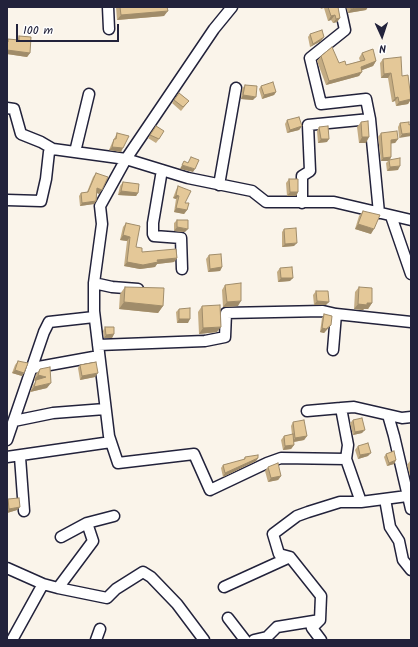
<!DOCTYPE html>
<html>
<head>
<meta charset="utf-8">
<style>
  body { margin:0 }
  #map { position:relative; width:418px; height:647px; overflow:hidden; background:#faf4ea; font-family:Kalam,sans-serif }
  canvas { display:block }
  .frame { position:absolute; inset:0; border:8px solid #22223b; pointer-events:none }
  .north { position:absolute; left:362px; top:16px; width:40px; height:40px; -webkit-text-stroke:3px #fff; paint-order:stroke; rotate:177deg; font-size:11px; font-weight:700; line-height:16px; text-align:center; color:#22223b }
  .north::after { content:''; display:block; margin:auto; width:14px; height:18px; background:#22223b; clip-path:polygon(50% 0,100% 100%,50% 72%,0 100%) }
  .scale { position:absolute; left:16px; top:24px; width:103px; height:18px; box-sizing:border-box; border:2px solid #22223b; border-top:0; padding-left:5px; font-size:12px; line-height:14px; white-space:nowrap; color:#22223b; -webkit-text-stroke:3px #fff; paint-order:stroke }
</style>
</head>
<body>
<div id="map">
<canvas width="418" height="647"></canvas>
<div class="frame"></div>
<div class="north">N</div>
<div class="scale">100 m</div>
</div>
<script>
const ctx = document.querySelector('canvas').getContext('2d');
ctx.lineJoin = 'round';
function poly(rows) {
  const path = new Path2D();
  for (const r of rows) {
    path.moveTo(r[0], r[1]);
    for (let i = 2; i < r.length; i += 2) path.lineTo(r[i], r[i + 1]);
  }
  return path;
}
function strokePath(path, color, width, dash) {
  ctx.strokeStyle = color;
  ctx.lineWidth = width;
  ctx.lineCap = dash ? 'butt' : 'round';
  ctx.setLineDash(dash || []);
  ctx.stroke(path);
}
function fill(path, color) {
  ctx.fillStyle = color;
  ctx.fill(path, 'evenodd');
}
const minor = poly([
  [108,7,109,29],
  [232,7,214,29,126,159,100,206,102,224,94,283,94,311,109,436,118,463,194,454,210,490,267,463,281,458,346,459],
  [340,7,345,30,310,58,321,104,366,99,370,119,379,213],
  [7,108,14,109,21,134,41,142,53,149],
  [75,152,89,94],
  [162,170,153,223,153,234,154,236,181,238,182,269],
  [219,185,236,88],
  [7,200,41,201,46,179,49,152,53,149,126,159,188,178,252,191,266,202,334,202,411,220],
  [302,203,302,176,310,171,308,125,370,119],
  [391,216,411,274],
  [94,283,112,287,138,289],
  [98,345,205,341,225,337,226,313,323,311,336,314,411,322],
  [333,350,336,314],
  [33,368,99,356],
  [307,411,341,408],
  [388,415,394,436,411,509],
  [14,421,53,413,105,409],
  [7,440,44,332,49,322,94,317],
  [7,457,111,442],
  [20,457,24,511],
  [407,496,361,502,346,459,348,445,341,408,354,407,402,418,411,417],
  [385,499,390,527,399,541,403,560,411,570],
  [61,537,87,523,114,516],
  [7,568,43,584,12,640],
  [43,584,58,588,93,541,87,523],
  [224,587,290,557],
  [58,588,107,598,116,589,143,572,151,577,177,604,204,640],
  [228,618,245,640],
  [96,640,100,629],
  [254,640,267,637,277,627,320,620],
  [321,640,312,628,320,620,321,596,290,557,279,554,273,534,297,516,308,512,340,502,361,502]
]);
const wall = poly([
  [116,7,167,7,164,16,117,20],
  [320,7,338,7,340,18,337,22,333,23,331,20,328,21,324,8,321,9],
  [346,7,368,7,366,10,348,13],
  [310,34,321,41,310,47,308,37],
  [19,36,30,53,27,57,7,54,7,41,8,39,17,40],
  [362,53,376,61,373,66,362,70,359,76,326,85,317,61,321,56,339,63,346,65,360,61,359,58],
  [383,59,402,76,411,99,408,104,396,106,395,101,392,102,388,78,381,78,380,63],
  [245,85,253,100,241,99,242,89],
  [261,86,276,92,274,95,262,99,259,89],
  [179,93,189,101,181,111,172,103],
  [287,120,302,126,299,130,287,133,285,124],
  [361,122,366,143,359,143,357,127],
  [400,123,409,125,399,138,398,127],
  [156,126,159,139,156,143,148,138],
  [319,127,327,142,318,143,317,131],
  [117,133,121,152,109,150,112,143],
  [381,133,398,139,395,143,391,143,391,157,390,160,398,170,387,171,386,163,388,161,381,161,378,137],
  [96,173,99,194,97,193,96,201,94,204,80,206,79,196,81,193,87,192,93,177],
  [289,179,298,192,296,196,287,196,286,183],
  [123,182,138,193,136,196,118,195,120,186],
  [178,186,185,203,187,210,184,214,174,212,176,199,173,198,176,190],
  [363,211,371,234,355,229,359,216],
  [177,220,185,232,174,231,174,223],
  [126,223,136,247,142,252,177,258,174,262,157,264,155,267,140,269,124,266,127,241,120,240,123,227],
  [284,229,294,246,282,247,282,232],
  [209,255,222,267,220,271,208,272,206,259],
  [280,268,290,281,278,282,277,272],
  [225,285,238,306,223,307,222,290],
  [125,287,163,306,158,313,119,309,120,294],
  [359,287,372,303,368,309,364,309,363,310,354,309,355,292],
  [316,291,326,305,314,305,313,295],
  [202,306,217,332,199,334,198,312],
  [179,309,188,323,177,323,176,312],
  [324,314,331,325,324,333,320,332,322,318],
  [105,327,114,334,112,338,104,338,103,331],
  [18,361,24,373,22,376,12,373,15,365],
  [80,365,95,377,80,380,78,368],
  [40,369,47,388,30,392,33,385,36,381,34,380,36,374],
  [353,420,362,433,353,435,350,423],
  [293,422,307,436,304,440,294,442,294,445,291,449,283,450,281,440,284,436,292,435,291,426],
  [358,446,368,456,358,459,355,450],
  [386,454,396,460,394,464,387,466,384,457],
  [245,457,258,458,256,461,223,477,221,468,223,465,243,460],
  [410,461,411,461,411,475,410,476,407,465],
  [268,467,281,476,278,480,268,482,265,471],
  [8,499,17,510,7,513,7,500]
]);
const shadedWall = poly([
  [361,7,368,7,366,10,348,13,351,9],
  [168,11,164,16,117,20,121,15],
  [335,15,331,20,328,21,331,16],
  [340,18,337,22,333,23,336,19],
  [324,37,321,41,310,47,313,44],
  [7,50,30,53,27,57,7,54],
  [376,61,373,66,357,72,361,67],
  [362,72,359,76,326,85,329,81],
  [391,73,388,78,381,78,384,74],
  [276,92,274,95,262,99,264,95],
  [243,95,256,97,253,100,241,99],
  [398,97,395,101,392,102,395,98],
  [411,99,408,104,396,106,399,102],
  [302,126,299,130,287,133,290,130],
  [411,133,411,136,399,138,402,134],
  [362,137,369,137,366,143,359,143],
  [321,139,329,139,327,142,318,143],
  [398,139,395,143,388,144,391,140],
  [112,147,123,148,121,152,109,150],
  [391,157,389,161,389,160,388,161,381,161,383,158],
  [182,165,195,169,193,172,180,169],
  [400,166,398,170,387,171,390,167],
  [97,188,102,190,99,194,95,192],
  [121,191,138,193,136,196,118,195],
  [290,192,298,192,296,196,287,196],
  [176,195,179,196,176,199,173,198],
  [96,201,94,204,80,206,82,203],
  [176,208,187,210,184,214,174,212],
  [358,224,374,229,371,234,355,229],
  [177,227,188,229,185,232,174,231],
  [123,235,130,237,127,241,120,240],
  [297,243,294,246,282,247,285,244],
  [177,258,174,262,157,264,155,267,140,269,124,266,127,262,157,260],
  [222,267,220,271,208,272,210,269],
  [281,278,293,278,290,281,278,282],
  [241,301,238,306,223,307,227,302],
  [317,301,329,302,326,305,314,305],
  [124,302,163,306,158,313,119,309],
  [367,303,372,303,368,309,364,309,363,310,354,309,358,304],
  [179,319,190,319,188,323,177,323],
  [331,325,324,333,320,332,322,328],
  [221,327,217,332,199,334,203,328],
  [114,334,112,338,104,338,106,335],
  [15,370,24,373,22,376,12,373],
  [98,373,95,377,80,380,82,376],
  [38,375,46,377,42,383,34,380],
  [51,383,47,388,30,392,34,387],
  [365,430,362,433,353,435,355,432],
  [307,436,304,440,293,442,295,438],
  [294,445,291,449,283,450,285,446],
  [371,453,368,456,358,459,360,455],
  [258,458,256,461,223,477,225,473],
  [396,460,394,464,387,466,389,463],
  [281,476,278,480,268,482,271,478],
  [20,507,17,510,7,513,9,509]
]);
const building = poly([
  [120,7,167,7,168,11,121,15,120,7],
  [328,7,338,7,340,18,336,19,335,15,331,16,328,7],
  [351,7,361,7,351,9,351,7],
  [322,30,324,37,313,44,310,34,322,30],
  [19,36,31,37,30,53,7,50,7,42,8,42,8,39,19,40,19,36],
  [332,47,339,63,345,61,346,65,365,60,362,53,373,49,376,61,361,67,362,72,329,81,321,56,332,47],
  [401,57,402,76,408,75,411,99,399,102,398,97,395,98,391,73,384,74,383,59,401,57],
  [273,82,276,92,264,95,261,86,273,82],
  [245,85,257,86,256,97,243,95,245,85],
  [179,93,189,101,183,107,174,100,179,93],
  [299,117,302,126,290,130,287,120,299,117],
  [368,121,369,137,362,137,361,122,368,121],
  [409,122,409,125,411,124,411,133,402,134,400,123,409,122],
  [156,126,164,131,159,139,150,135,156,126],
  [328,126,329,139,321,139,319,127,328,126],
  [397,131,398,139,391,140,391,157,383,158,381,133,397,131],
  [117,133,129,136,123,148,112,147,114,139,116,139,117,133],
  [191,157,199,160,195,169,182,165,184,161,188,163,191,157],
  [400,158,400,166,390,167,389,160,400,158],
  [96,173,108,177,102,190,97,188,96,201,82,203,81,193,88,192,96,173],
  [289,179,298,179,298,192,290,192,289,179],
  [123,182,139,184,138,193,121,191,123,182],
  [178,186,191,191,185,203,189,203,187,210,176,208,179,196,176,195,178,186],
  [363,211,380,215,374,229,358,224,363,211],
  [177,220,188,220,188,229,177,227,177,220],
  [126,223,140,226,136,247,142,248,142,252,176,249,177,258,157,260,158,262,143,265,127,262,130,237,123,235,126,223],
  [296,228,297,243,285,244,284,229,296,228],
  [221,254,222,267,210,269,209,255,221,254],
  [292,267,293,278,281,278,280,268,292,267],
  [241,283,241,301,227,302,225,285,241,283],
  [125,287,164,288,163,306,124,302,125,287],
  [359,287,372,288,372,303,367,303,367,305,358,304,359,287],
  [316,291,328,291,329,302,317,301,316,291],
  [220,305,221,327,203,328,202,306,220,305],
  [190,308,190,319,179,319,179,309,190,308],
  [324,314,332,316,331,325,326,329,322,328,324,314],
  [105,327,114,327,114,334,106,335,105,327],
  [18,361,28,363,24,373,15,370,18,361],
  [96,362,98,373,82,376,80,365,96,362],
  [50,367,51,383,34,387,36,380,46,377,38,375,40,369,50,367],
  [362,418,365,430,355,432,353,420,362,418],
  [304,420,307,436,295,438,293,422,304,420],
  [293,434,294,445,285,446,284,436,293,434],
  [368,443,371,453,360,455,358,446,368,443],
  [394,451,396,460,389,463,386,454,394,451],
  [258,455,258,458,225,473,223,465,245,459,245,457,258,455],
  [278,463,281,476,271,478,268,467,278,463],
  [19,498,20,507,9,509,8,499,19,498]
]);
strokePath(minor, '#22223b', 13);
strokePath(minor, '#fff', 10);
fill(wall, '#c4ac83');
fill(shadedWall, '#a08c6a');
fill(building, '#e4c898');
strokePath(building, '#a08c6a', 1);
</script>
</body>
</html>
